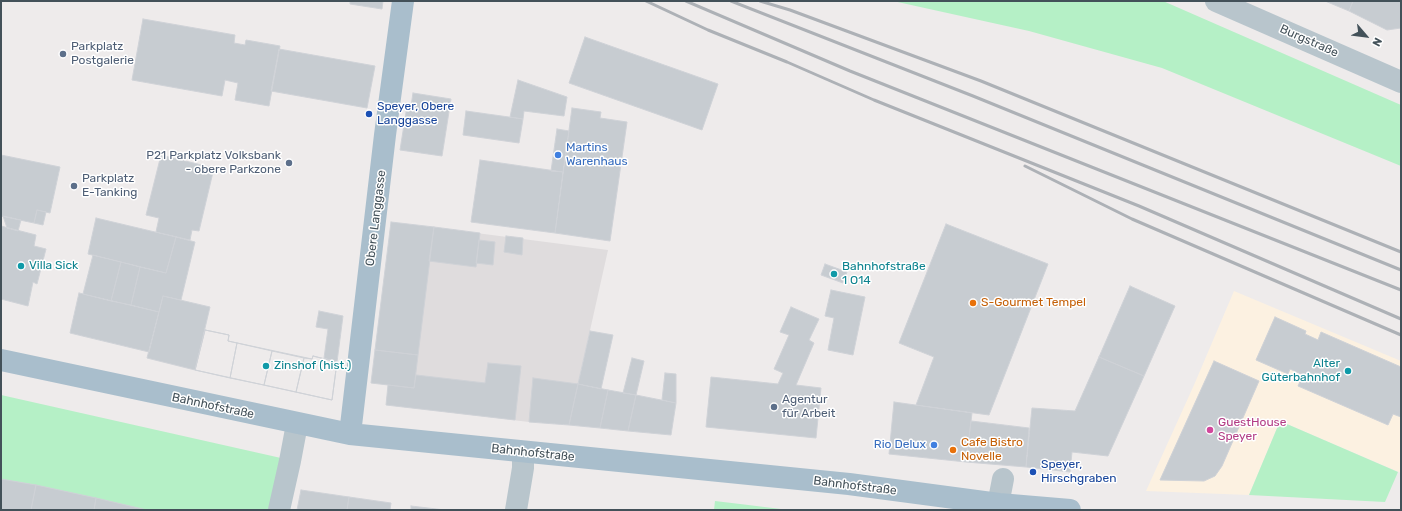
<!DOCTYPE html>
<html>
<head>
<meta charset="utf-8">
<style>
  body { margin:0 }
  #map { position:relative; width:1402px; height:511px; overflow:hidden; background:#eeebeb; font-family:Rubik,sans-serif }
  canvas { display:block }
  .frame { position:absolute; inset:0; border:2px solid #435159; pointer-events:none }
  .north { position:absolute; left:1346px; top:16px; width:40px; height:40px; -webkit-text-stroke:3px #fff; paint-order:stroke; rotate:118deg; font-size:11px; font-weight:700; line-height:16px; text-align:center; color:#435159 }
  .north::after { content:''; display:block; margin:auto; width:14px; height:18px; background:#435159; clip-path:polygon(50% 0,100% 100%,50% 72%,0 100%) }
</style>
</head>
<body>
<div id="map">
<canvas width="1402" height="511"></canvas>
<div class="frame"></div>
<div class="north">N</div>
</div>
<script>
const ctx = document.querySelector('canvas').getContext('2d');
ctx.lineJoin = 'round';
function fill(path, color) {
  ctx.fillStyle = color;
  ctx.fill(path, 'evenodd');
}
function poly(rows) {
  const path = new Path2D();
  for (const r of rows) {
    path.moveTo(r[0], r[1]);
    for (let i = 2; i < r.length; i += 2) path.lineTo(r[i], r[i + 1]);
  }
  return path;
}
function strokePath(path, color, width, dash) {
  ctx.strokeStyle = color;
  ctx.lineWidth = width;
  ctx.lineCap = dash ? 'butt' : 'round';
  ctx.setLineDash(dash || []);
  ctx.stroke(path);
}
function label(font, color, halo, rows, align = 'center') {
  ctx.font = font + ' Rubik,sans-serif';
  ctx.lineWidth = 3;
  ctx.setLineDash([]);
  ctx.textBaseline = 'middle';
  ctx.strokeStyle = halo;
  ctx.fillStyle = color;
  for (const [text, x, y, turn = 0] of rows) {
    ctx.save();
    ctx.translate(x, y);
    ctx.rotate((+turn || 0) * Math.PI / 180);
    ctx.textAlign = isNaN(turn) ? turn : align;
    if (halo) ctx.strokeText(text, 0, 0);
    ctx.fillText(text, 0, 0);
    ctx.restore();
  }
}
const commercial = poly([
  [1234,291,1401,361,1401,473,1280,421,1249,495,1146,491,1194,385]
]);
const education = poly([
  [391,222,608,250,578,384,529,422,386,405,388,385,371,383]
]);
const green = poly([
  [893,1,1163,1,1401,105,1401,166,1162,68,1029,31],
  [1,395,281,458,270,510,122,510,1,487],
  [1280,421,1398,472,1385,502,1249,495],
  [715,501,740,504,789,510,714,510]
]);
const building = poly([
  [350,1,383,1,382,9,350,4,350,1],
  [1325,1,1353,1,1349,11,1325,1],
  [1353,1,1401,1,1401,28,1387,30,1349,11,1353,1],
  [143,19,235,35,234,43,245,45,246,40,280,46,269,106,235,100,238,83,225,80,222,96,132,80,143,19],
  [585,37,718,84,702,130,569,83,585,37],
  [279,49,375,66,367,108,271,91,279,49],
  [518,80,567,97,564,116,524,111,523,119,510,117,518,80],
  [413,93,451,99,442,156,400,150,407,106,411,106,413,93],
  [572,108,601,112,600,118,627,122,610,241,555,233,572,108],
  [466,111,523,119,519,143,463,135,466,111],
  [557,129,569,131,563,172,551,171,557,129],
  [1,155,60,167,50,213,37,210,34,223,1,216,1,155],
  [161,155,214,168,199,231,192,230,190,240,156,232,159,218,146,215,161,155],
  [480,160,563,172,555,233,471,222,480,160],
  [37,210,46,212,43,225,34,223,37,210],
  [3,216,21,220,18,231,7,228,3,216],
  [96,218,176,237,166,273,88,254,96,218],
  [391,222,434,227,418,355,375,350,391,222],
  [946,224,1048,264,989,415,916,405,934,357,899,343,946,224],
  [1,226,36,235,34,246,46,249,37,284,33,282,28,306,1,299,1,226],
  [434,227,480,233,476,267,429,261,434,227],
  [506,236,523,238,522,255,504,252,506,236],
  [176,237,195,242,181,300,163,296,159,312,131,305,140,267,166,273,176,237],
  [479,240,495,242,493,265,476,263,479,240],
  [93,255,121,262,111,301,83,294,93,255],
  [121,262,140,267,131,305,111,301,121,262],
  [825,264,847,272,843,283,821,275,825,264],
  [1130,286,1175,306,1144,376,1099,357,1130,286],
  [831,290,865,297,853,355,828,350,834,318,825,316,831,290],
  [79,293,159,312,149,352,70,333,79,293],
  [163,296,210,307,195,370,147,358,163,296],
  [791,307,819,319,809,340,814,343,796,385,821,388,816,438,706,427,711,377,778,384,783,373,774,369,789,335,780,332,791,307],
  [319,311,343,316,337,362,324,358,328,329,316,327,319,311],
  [1275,317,1306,331,1305,334,1318,340,1321,332,1401,367,1401,417,1393,414,1388,425,1298,386,1303,375,1290,369,1288,374,1256,360,1275,317],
  [205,330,229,335,228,341,237,343,230,378,195,370,205,330],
  [205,330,229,335,228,341,312,359,313,356,337,362,332,400,195,370,205,330],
  [590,331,613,335,601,389,578,384,590,331],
  [237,343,272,351,264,385,230,378,237,343],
  [375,350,418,355,414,388,371,383,375,350],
  [272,351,304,358,296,392,264,385,272,351],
  [313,356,337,362,332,400,296,392,304,358,312,359,313,356],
  [1099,357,1144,376,1108,456,1072,452,1070,472,1026,467,1032,408,1075,411,1099,357],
  [632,358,644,361,636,395,623,393,632,358],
  [1214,361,1259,381,1222,466,1215,476,1204,481,1160,480,1214,361],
  [488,363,521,366,515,420,386,405,388,385,414,388,416,375,485,383,488,363],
  [665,373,676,374,676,403,662,400,665,373],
  [533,378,578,384,569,425,529,422,533,378],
  [578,384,608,390,600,428,569,425,578,384],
  [608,390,636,395,628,431,600,428,608,390],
  [636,395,676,403,671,435,628,431,636,395],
  [894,402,972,413,966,462,889,454,894,402],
  [971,421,1029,428,1026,467,966,462,971,421],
  [1,479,36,485,31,510,1,510,1,479],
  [36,485,96,498,94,510,31,510,36,485],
  [301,490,349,497,347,510,297,510,301,490],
  [349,497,391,503,390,510,347,510,349,497],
  [96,498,147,510,94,510,96,498],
  [411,506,445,510,411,510,411,506]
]);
const minor = poly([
  [1216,1,1401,82],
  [279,510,290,461,297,424],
  [516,510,523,468,523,452],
  [997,510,1003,479]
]);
const major = poly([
  [1,360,350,434,849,484,999,504,1070,510],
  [350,434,385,135,403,1]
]);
const rail = poly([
  [646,1,708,30,787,62,874,100,1139,206,1401,319],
  [686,1,850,71,1401,290],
  [731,1,973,96,1401,270],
  [760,1,790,10,981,81,1401,252],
  [1025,166,1132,219,1401,335]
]);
const markers = [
  [63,54,4,"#5c6f8a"],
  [369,114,4,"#1a4fb4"],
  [558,155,4,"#3f7fe0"],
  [289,163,4,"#5c6f8a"],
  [74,186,4,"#5c6f8a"],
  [21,266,4,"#0f9aa8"],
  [834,274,4,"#0f9aa8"],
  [973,303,4,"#e8710a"],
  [266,366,4,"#0f9aa8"],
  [1348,371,4,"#0f9aa8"],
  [774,407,4,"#5c6f8a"],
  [1210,430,4,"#d1479c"],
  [934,445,4,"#3f7fe0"],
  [953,450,4,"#e8710a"],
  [1033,472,4,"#1a4fb4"]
];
const streetNames = [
  ["Burgstraße",1309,41,24],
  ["Obere Langgasse",376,218,-83],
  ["Bahnhofstraße",213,406,12],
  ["Bahnhofstraße",533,453,6],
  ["Bahnhofstraße",855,486,7]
];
const serviceNames = [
  ["Parkplatz",71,47],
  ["Postgalerie",71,61],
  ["P21 Parkplatz Volksbank",281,156,"right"],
  ["- obere Parkzone",281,170,"right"],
  ["Parkplatz",82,179],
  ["E-Tanking",82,193],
  ["Agentur",782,400],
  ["für Arbeit",782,414]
];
const transitNames = [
  ["Speyer, Obere",377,107],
  ["Langgasse",377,121],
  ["Speyer,",1041,465],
  ["Hirschgraben",1041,479]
];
const shopNames = [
  ["Martins",566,148],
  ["Warenhaus",566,162],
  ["Rio Delux",926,445,"right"]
];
const cultureNames = [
  ["Villa Sick",29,266],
  ["Bahnhofstraße",842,267],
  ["1 O14",842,281],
  ["Alter",1340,364,"right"],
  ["Güterbahnhof",1340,378,"right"],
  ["Zinshof (hist.)",274,366]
];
const foodNames = [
  ["S-Gourmet Tempel",981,303],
  ["Cafe Bistro",961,443],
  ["Novelle",961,457]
];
const hotelNames = [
  ["GuestHouse",1218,423],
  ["Speyer",1218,437]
];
fill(commercial, '#fcf1e1');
fill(education, '#dfdcdd');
fill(green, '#b5f0c6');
fill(building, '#c7ccd1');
strokePath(building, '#cfd2d7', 1);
strokePath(minor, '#b8c5cc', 22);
strokePath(major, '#a9becc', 22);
strokePath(rail, '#adb1b6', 3);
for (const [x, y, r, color] of markers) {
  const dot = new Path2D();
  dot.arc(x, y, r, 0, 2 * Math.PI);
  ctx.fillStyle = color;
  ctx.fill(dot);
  strokePath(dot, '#fff', 1.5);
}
label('12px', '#435159', '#fff', streetNames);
label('12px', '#4e5e75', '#fff', serviceNames, 'left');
label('12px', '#164399', '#fff', transitNames, 'left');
label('12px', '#366cbe', '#fff', shopNames, 'left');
label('12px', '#0d838f', '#fff', cultureNames, 'left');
label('12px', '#c56008', '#fff', foodNames, 'left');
label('12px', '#b23c85', '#fff', hotelNames, 'left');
</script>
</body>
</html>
